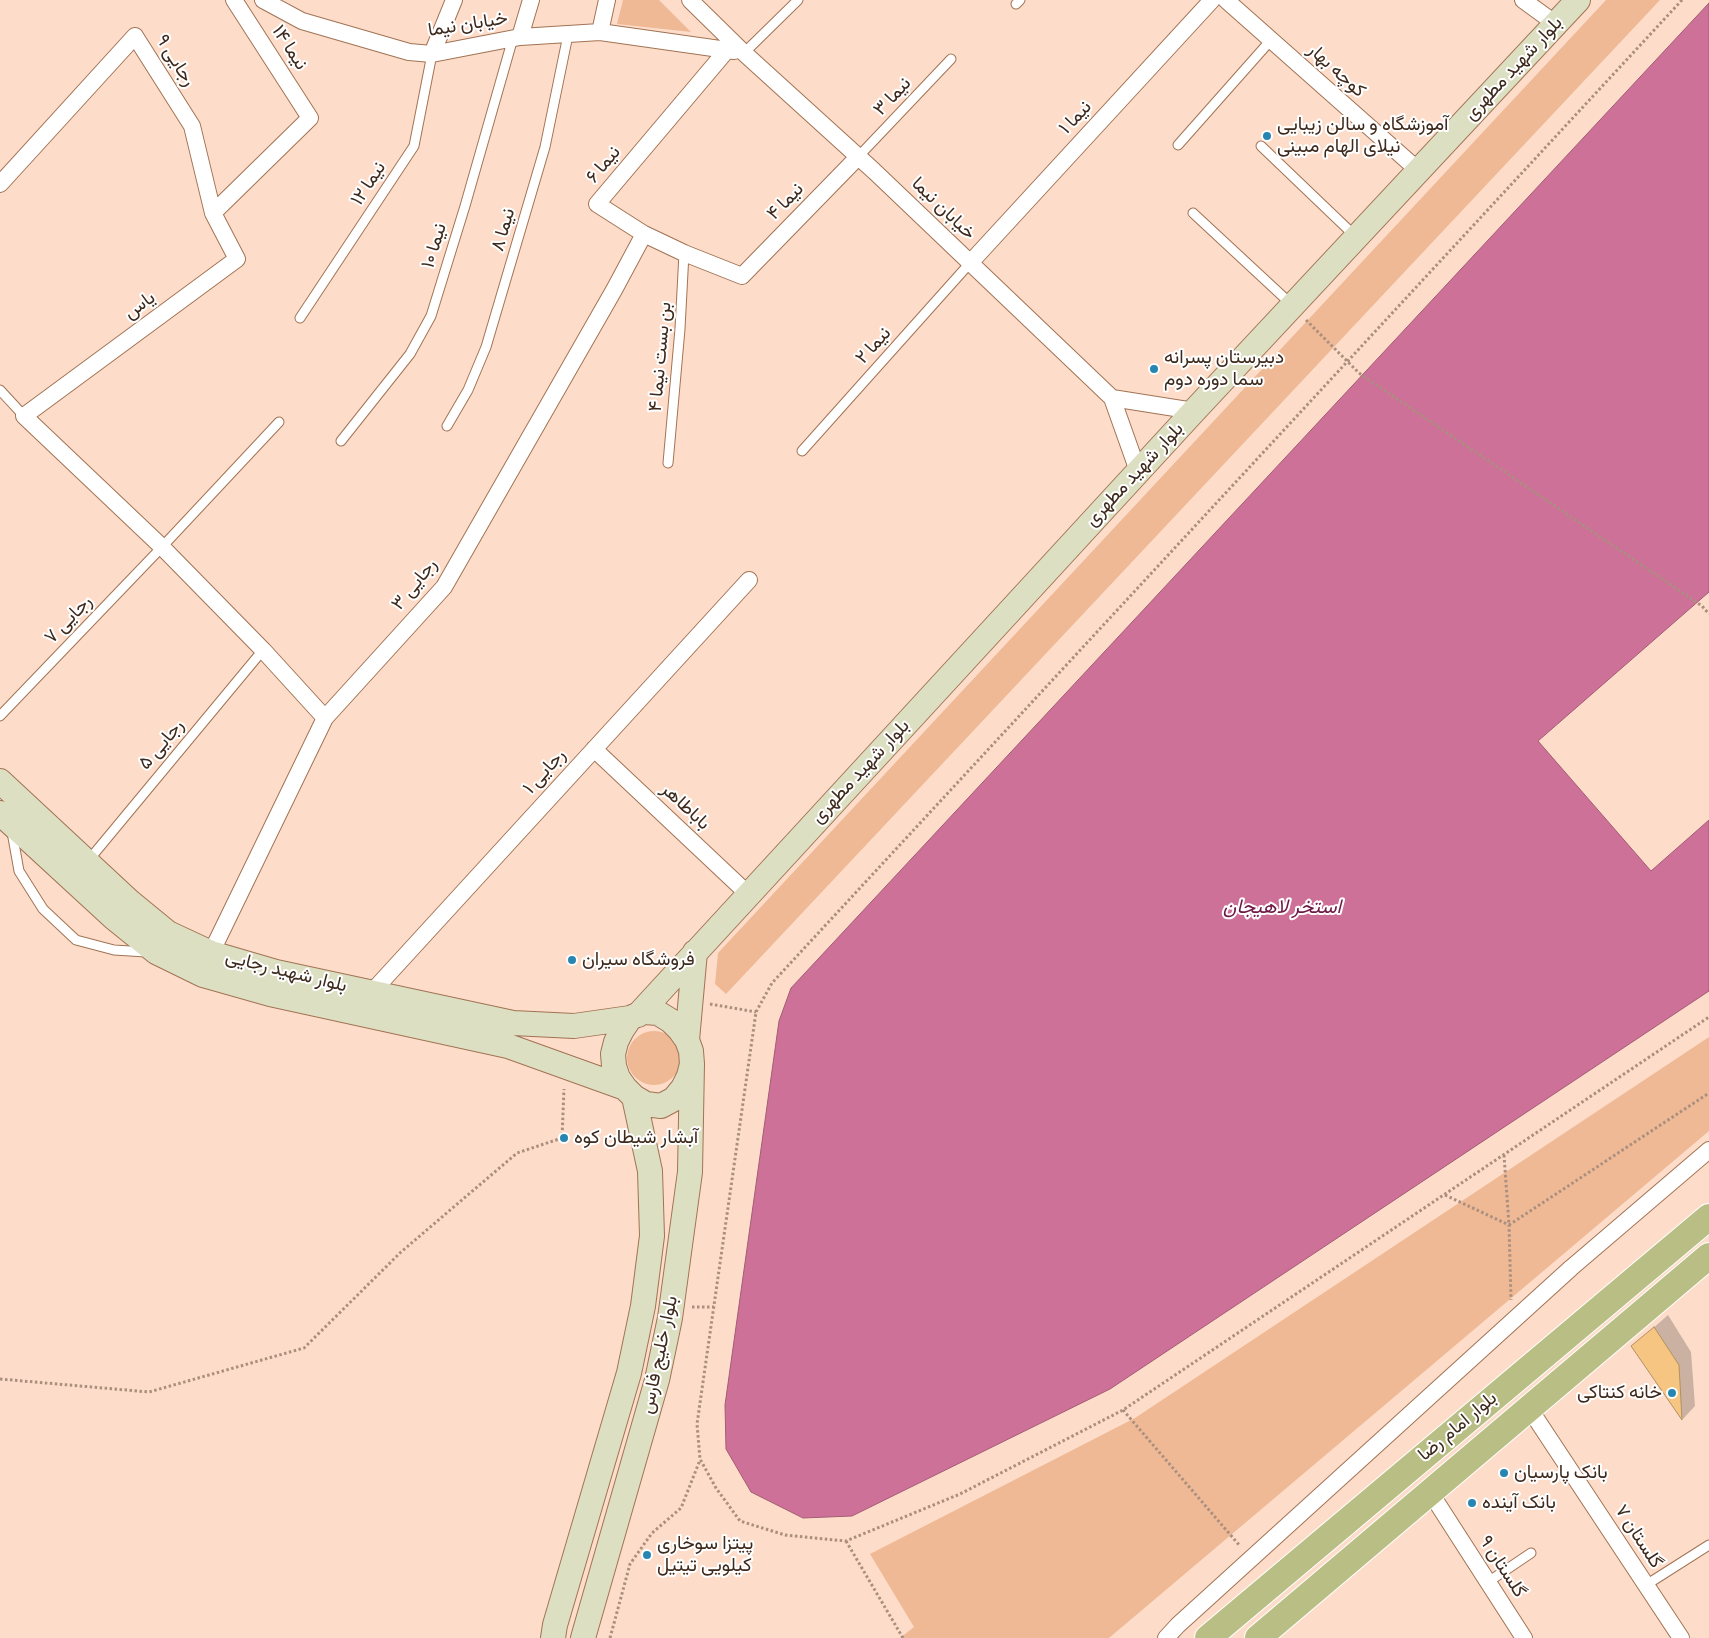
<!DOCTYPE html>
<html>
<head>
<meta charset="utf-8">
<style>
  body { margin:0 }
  canvas { display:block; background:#fdddc9 }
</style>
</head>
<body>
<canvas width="1709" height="1638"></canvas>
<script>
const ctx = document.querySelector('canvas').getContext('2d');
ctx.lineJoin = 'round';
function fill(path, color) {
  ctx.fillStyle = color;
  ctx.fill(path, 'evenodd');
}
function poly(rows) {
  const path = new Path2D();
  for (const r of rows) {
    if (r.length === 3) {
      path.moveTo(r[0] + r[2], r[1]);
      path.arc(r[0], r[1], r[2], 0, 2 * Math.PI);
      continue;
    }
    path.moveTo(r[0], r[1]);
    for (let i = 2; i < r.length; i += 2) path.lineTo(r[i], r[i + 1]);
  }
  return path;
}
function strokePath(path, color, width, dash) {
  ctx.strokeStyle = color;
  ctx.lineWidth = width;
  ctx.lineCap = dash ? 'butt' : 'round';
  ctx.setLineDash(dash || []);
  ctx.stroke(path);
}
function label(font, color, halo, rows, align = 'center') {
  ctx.font = font + ' "Titillium Web",Vazirmatn,sans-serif';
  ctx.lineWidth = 4;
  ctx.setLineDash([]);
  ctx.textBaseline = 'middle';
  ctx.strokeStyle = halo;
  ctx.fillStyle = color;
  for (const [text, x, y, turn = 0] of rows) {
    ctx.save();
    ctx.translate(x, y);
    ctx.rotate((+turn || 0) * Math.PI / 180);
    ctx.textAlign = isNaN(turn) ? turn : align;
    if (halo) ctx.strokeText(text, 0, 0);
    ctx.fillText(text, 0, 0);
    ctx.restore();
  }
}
const green = poly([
  [623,0,659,0,691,32,617,24],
  [1606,0,1660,0,726,994,715,984,718,953],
  [654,1058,27],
  [1709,1037,1709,1131,1109,1638,900,1638,914,1627,870,1554,1135,1418]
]);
const water = poly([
  [1709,3,1709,592,1538,741,1651,871,1709,820,1709,991,1110,1389,852,1516,803,1518,751,1492,726,1449,725,1405,779,1021,791,988,1709,3]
]);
const shadow = poly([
  [1668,1315,1691,1352,1695,1406,1683,1419,1633,1346]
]);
const building = poly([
  [1654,1327,1679,1365,1682,1420,1631,1346,1654,1327]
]);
const path = poly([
  [1682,0,772,983,756,1012,697,1424,700,1459,716,1488,740,1521,785,1535,846,1541,960,1494,1123,1410,1709,1017],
  [1306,320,1359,373,1702,606,1709,614],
  [710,1004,756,1012],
  [1504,1155,1509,1225,1709,1093],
  [1445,1195,1509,1225,1511,1300],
  [692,1307,714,1307],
  [0,1379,149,1392,304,1348,401,1252,517,1153,562,1138,564,1089],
  [1123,1410,1240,1546],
  [846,1541,903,1638],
  [610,1638,630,1564,652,1533,681,1508,700,1460]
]);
const lane = poly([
  [1016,4,1020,0],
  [744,53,798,0],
  [1178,145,1271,40],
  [1261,146,1355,236],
  [858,157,951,59],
  [1193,213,1291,304],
  [300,318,414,146,432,54],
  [0,390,24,416],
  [447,426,468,390,486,347,545,147,568,35],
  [341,441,410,354,431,316,465,206,513,38],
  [802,451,970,263],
  [668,463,680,329,684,253],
  [0,716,162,547,279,422],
  [12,832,19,871,43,909,76,940,114,950,146,952],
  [88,861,263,650],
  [1488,1582,1531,1553],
  [1646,1585,1709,1545]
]);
const street = poly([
  [263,0,302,21,409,52,432,54,520,37,600,32,734,51],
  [690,0,744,53,874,171,1112,398,1138,471],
  [1226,0,1419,171],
  [1523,0,1556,24],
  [600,32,607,0],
  [520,37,531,0],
  [727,50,597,204,644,234,684,253,742,276,858,157],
  [432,54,454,0],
  [0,184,135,36,192,126,213,213,237,259,24,416,162,547,263,650,325,718],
  [213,213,310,118,234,0],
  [970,263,1212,0],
  [1112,398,1194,411],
  [594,749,748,894],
  [211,953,325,718,444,587,614,290,644,234],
  [371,993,749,580],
  [1529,1408,1681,1638],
  [1430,1492,1524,1638],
  [1166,1638,1178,1625,1571,1268,1709,1150]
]);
const secondary = poly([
  [0,781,129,901,168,933,211,953,276,972,513,1023,574,1026,630,1018],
  [0,813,114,918,156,952,203,975,270,994,508,1046,625,1088],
  [644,1012,658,1013,671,1021,680,1030,687,1040,691,1051,692,1064,689,1076,683,1088,674,1099,661,1106,646,1104,634,1097,625,1088,618,1078,614,1066,613,1054,616,1042,622,1030,630,1018,644,1012],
  [638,1015,1194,411,1578,0],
  [687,1040,695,952],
  [553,1638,555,1625,629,1373,643,1306,652,1236,650,1171,634,1097],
  [583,1638,657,1380,670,1318,690,1172,692,1064]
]);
const primary = poly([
  [1208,1638,1709,1217],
  [1258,1638,1709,1256]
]);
const markers = [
  [1267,136,5,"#2785b1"],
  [1154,369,5,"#2785b1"],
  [572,960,5,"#2785b1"],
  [564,1138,5,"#2785b1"],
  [1672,1393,5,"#2785b1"],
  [1504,1473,5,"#2785b1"],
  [1472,1503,5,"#2785b1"],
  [647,1555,5,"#2785b1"]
];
const streetNames = [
  ["خیابان نیما",468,25,-9],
  ["نیما ۱۴",289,48,57],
  ["رجایی ۹",175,61,58],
  ["بلوار شهید مطهری",1514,69,-47],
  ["کوچه بهار",1336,71,42],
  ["نیما ۳",893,97,-47],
  ["نیما ۱",1076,118,-47],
  ["نیما ۶",604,165,-50],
  ["نیما ۱۲",369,184,-57],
  ["نیما ۴",786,202,-46],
  ["خیابان نیما",943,209,44],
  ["نیما ۸",504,230,-74],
  ["نیما ۱۰",435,246,-73],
  ["یاس",140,306,-36],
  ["نیما ۲",874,346,-48],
  ["بن بست نیما ۴",661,357,-85],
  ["بلوار شهید مطهری",1135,475,-47],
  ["رجایی ۳",415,585,-51],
  ["رجایی ۷",69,620,-46],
  ["رجایی ۵",162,745,-50],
  ["رجایی ۱",545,772,-48],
  ["بلوار شهید مطهری",861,772,-47],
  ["باباطاهر",685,807,43],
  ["بلوار شهید رجایی",286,972,14],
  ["بلوار خلیج فارس",660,1355,-78],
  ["بلوار امام رضا",1458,1427,-40],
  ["گلستان ۷",1638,1537,57],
  ["گلستان ۹",1502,1567,57]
];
const poiNames = [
  ["آموزشگاه و سالن زیبایی",1277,125],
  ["نیلای الهام مبینی",1277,147],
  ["دبیرستان پسرانه",1164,358],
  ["سما دوره دوم",1164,380],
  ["فروشگاه سیران",582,960],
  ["آبشار شیطان کوه",574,1138],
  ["خانه کنتاکی",1662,1393,"right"],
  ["بانک پارسیان",1514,1473],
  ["بانک آینده",1482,1503],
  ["پیتزا سوخاری",657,1544],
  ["کیلویی تیتیل",657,1566]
];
const waterNames = [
  ["استخر لاهیجان",1282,908]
];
fill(green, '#efb996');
fill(water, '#ce7199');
strokePath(water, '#a35c74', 1);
fill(shadow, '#0003');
fill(building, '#f6c582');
strokePath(building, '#b29062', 1);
strokePath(lane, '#a27354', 11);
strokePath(street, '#a27354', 18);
strokePath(secondary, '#a27354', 26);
strokePath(primary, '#fff', 28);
strokePath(path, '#aa8f7e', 3, [2.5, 2.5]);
strokePath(lane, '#fff', 9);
strokePath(street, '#fff', 16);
strokePath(secondary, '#dcdfc2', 24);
strokePath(primary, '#b9be85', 26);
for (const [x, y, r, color] of markers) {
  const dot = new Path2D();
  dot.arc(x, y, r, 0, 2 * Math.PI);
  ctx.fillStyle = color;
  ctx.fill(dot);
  strokePath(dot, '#fff', 2);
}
label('19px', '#3e2a1d', '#fff', streetNames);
label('19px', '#3e2a1d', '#fff', poiNames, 'left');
label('italic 20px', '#6d1844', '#fff', waterNames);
</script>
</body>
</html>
